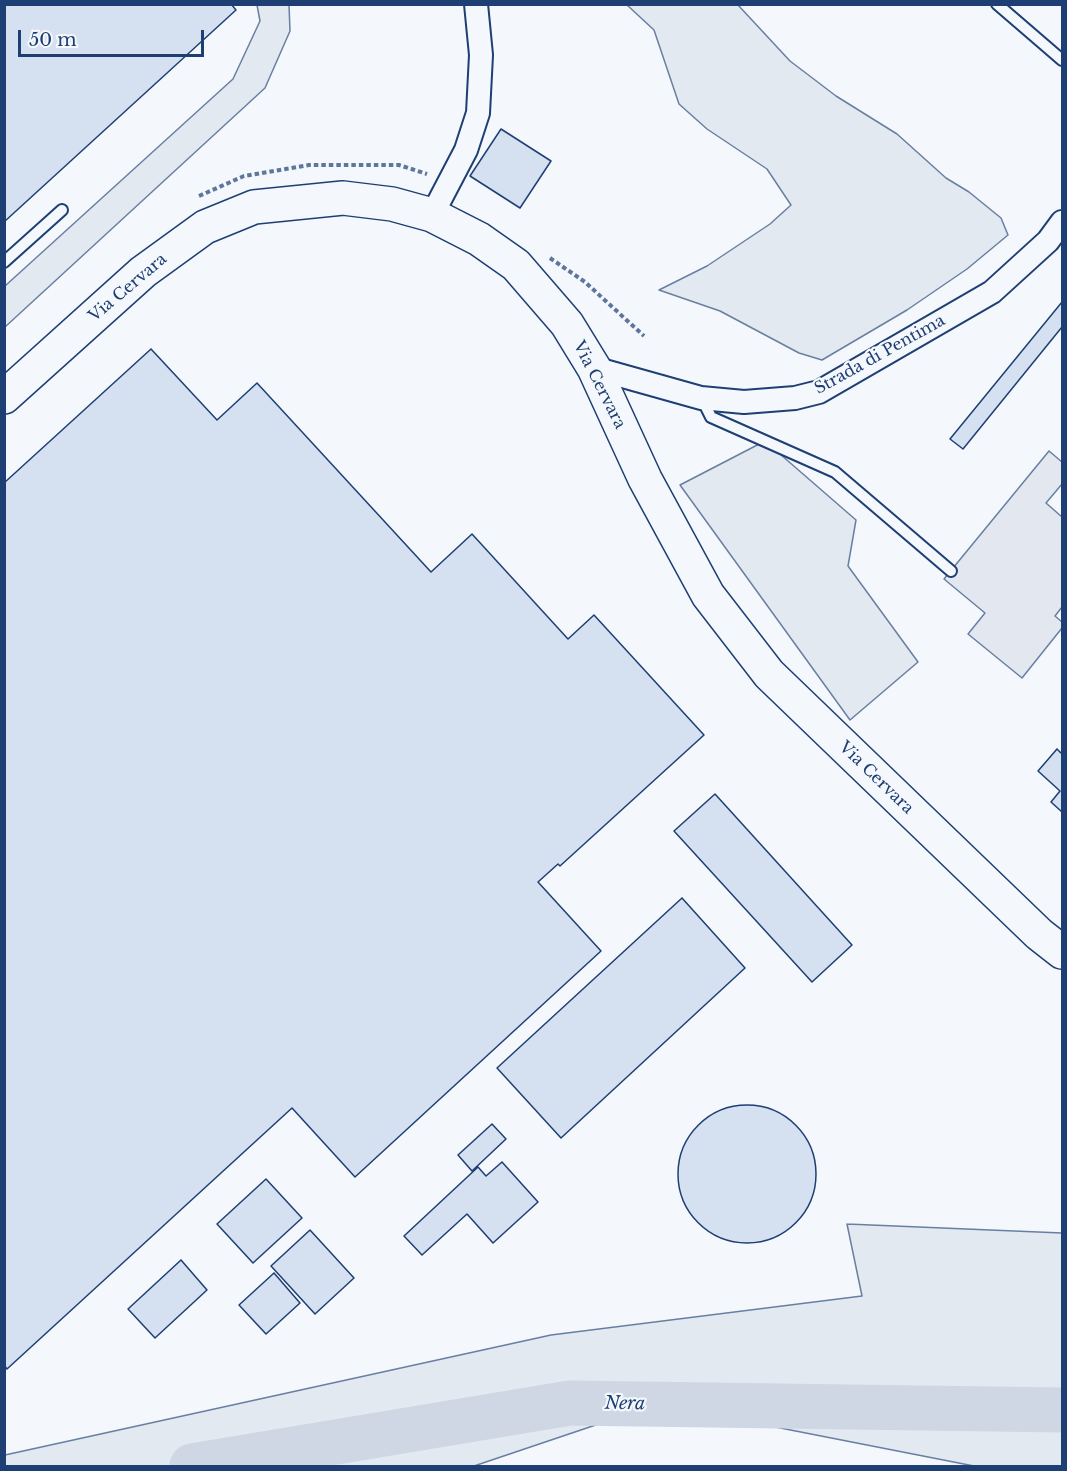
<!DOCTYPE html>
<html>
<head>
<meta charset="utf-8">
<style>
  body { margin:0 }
  #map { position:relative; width:1067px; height:1471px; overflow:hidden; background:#f4f7fb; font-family:"Libre Baskerville",serif }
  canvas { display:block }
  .frame { position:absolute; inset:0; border:6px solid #1d3f73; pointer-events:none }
  .scale { position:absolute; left:18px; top:30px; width:186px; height:27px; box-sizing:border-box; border:3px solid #1d3f73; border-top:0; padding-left:8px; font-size:18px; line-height:21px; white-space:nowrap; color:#1d3f73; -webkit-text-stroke:4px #f4f7fb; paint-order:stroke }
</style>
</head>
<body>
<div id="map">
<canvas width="1067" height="1471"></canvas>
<div class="frame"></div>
<div class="scale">50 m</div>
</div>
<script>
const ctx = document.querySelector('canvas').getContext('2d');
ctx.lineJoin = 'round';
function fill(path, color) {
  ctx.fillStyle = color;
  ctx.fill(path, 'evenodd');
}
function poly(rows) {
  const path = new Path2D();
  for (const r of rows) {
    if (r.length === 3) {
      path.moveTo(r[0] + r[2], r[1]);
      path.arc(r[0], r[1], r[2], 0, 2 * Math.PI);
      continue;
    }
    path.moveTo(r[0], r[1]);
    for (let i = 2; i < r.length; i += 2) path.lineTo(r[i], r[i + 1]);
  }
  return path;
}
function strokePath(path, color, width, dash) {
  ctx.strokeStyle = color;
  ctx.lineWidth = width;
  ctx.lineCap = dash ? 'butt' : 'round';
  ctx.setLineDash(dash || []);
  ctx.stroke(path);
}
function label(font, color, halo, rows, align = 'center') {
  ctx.font = font + ' "Libre Baskerville",serif';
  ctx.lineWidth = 4.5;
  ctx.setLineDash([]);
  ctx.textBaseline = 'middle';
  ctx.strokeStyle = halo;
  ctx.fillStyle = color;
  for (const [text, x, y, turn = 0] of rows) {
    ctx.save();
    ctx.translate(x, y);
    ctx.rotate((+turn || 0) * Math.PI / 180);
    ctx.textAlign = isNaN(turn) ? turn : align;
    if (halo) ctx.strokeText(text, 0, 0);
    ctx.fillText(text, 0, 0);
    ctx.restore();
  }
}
const green = poly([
  [257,5,289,5,290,31,265,88,5,327,5,286,233,79,260,21,257,5],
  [627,5,738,5,790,61,836,96,897,134,946,178,969,192,1001,218,1008,235,967,269,907,310,822,360,799,353,720,311,659,290,707,266,770,224,791,205,767,169,707,129,679,104,654,30,627,5],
  [765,441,856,520,848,566,918,662,850,720,680,485,765,441],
  [847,1224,1062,1233,1062,1466,974,1466,658,1404,474,1466,5,1466,5,1455,551,1335,862,1296,847,1224]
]);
const parking = poly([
  [1049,451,1062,462,1062,484,1046,503,1062,517,1062,607,1055,616,1062,622,1062,628,1022,678,968,634,985,613,944,579,1049,451]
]);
const river = poly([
  [192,1466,570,1403,1062,1410]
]);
const building = poly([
  [4,4,231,4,236,10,4,222,4,4],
  [501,129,551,161,520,208,470,176,501,129],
  [1062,302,1062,327,963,449,950,439,1062,302],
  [151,349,217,420,257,383,431,572,472,534,568,639,594,615,704,735,560,866,558,864,538,882,601,951,355,1177,292,1108,7,1369,4,1365,4,483,151,349],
  [1057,749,1062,754,1062,812,1051,802,1060,791,1038,771,1057,749],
  [715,794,852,945,812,982,674,831,715,794],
  [682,898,745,968,561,1138,497,1068,682,898],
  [747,1174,69],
  [492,1124,506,1139,472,1171,458,1155,492,1124],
  [502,1162,538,1202,493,1243,467,1214,422,1255,404,1236,478,1167,486,1176,502,1162],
  [266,1179,302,1218,253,1263,217,1224,266,1179],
  [310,1230,354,1278,315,1314,271,1266,310,1230],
  [181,1260,207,1290,155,1338,128,1309,181,1260],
  [274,1273,300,1303,266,1334,239,1305,274,1273]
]);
const path = poly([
  [199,196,244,176,309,165,399,165,427,174],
  [550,258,585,282,644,336]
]);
const service = poly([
  [997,4,1062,60],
  [4,262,62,210],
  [702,399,711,417,835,472,951,571]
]);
const minor = poly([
  [432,215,466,150,478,113,481,55,476,4],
  [594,368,701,398,744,402,795,398,819,392,992,292,1048,241,1062,222]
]);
const primary = poly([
  [4,397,143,272,205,227,254,207,343,198,392,204,432,215,479,239,516,265,567,324,594,368,645,479,708,595,769,674,1039,934,1062,952]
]);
const streetNames = [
  ["Via Cervara",128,288,-40],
  ["Strada di Pentima",880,355,-29],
  ["Via Cervara",599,385,63],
  ["Via Cervara",876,778,44]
];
const waterNames = [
  ["Nera",625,1404,1]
];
fill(green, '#e3e9f0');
strokePath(green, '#687fa3', 1.5);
fill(parking, '#e3e8f0');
strokePath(parking, '#687fa3', 1.5);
strokePath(river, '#cfd7e4', 45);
fill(building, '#d5e0f0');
strokePath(building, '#1d3f73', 1.5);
strokePath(service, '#1d3f73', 14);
strokePath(minor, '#1d3f73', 26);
strokePath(primary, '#1d3f73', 36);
strokePath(path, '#5e769c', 4, [4.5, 3]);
strokePath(service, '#f4f7fb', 10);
strokePath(minor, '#f4f7fb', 22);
strokePath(primary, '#f4f7fb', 33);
label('16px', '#1d3f73', '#f4f7fb', streetNames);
label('italic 18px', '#1d3f73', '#f4f7fb', waterNames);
</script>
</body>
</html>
